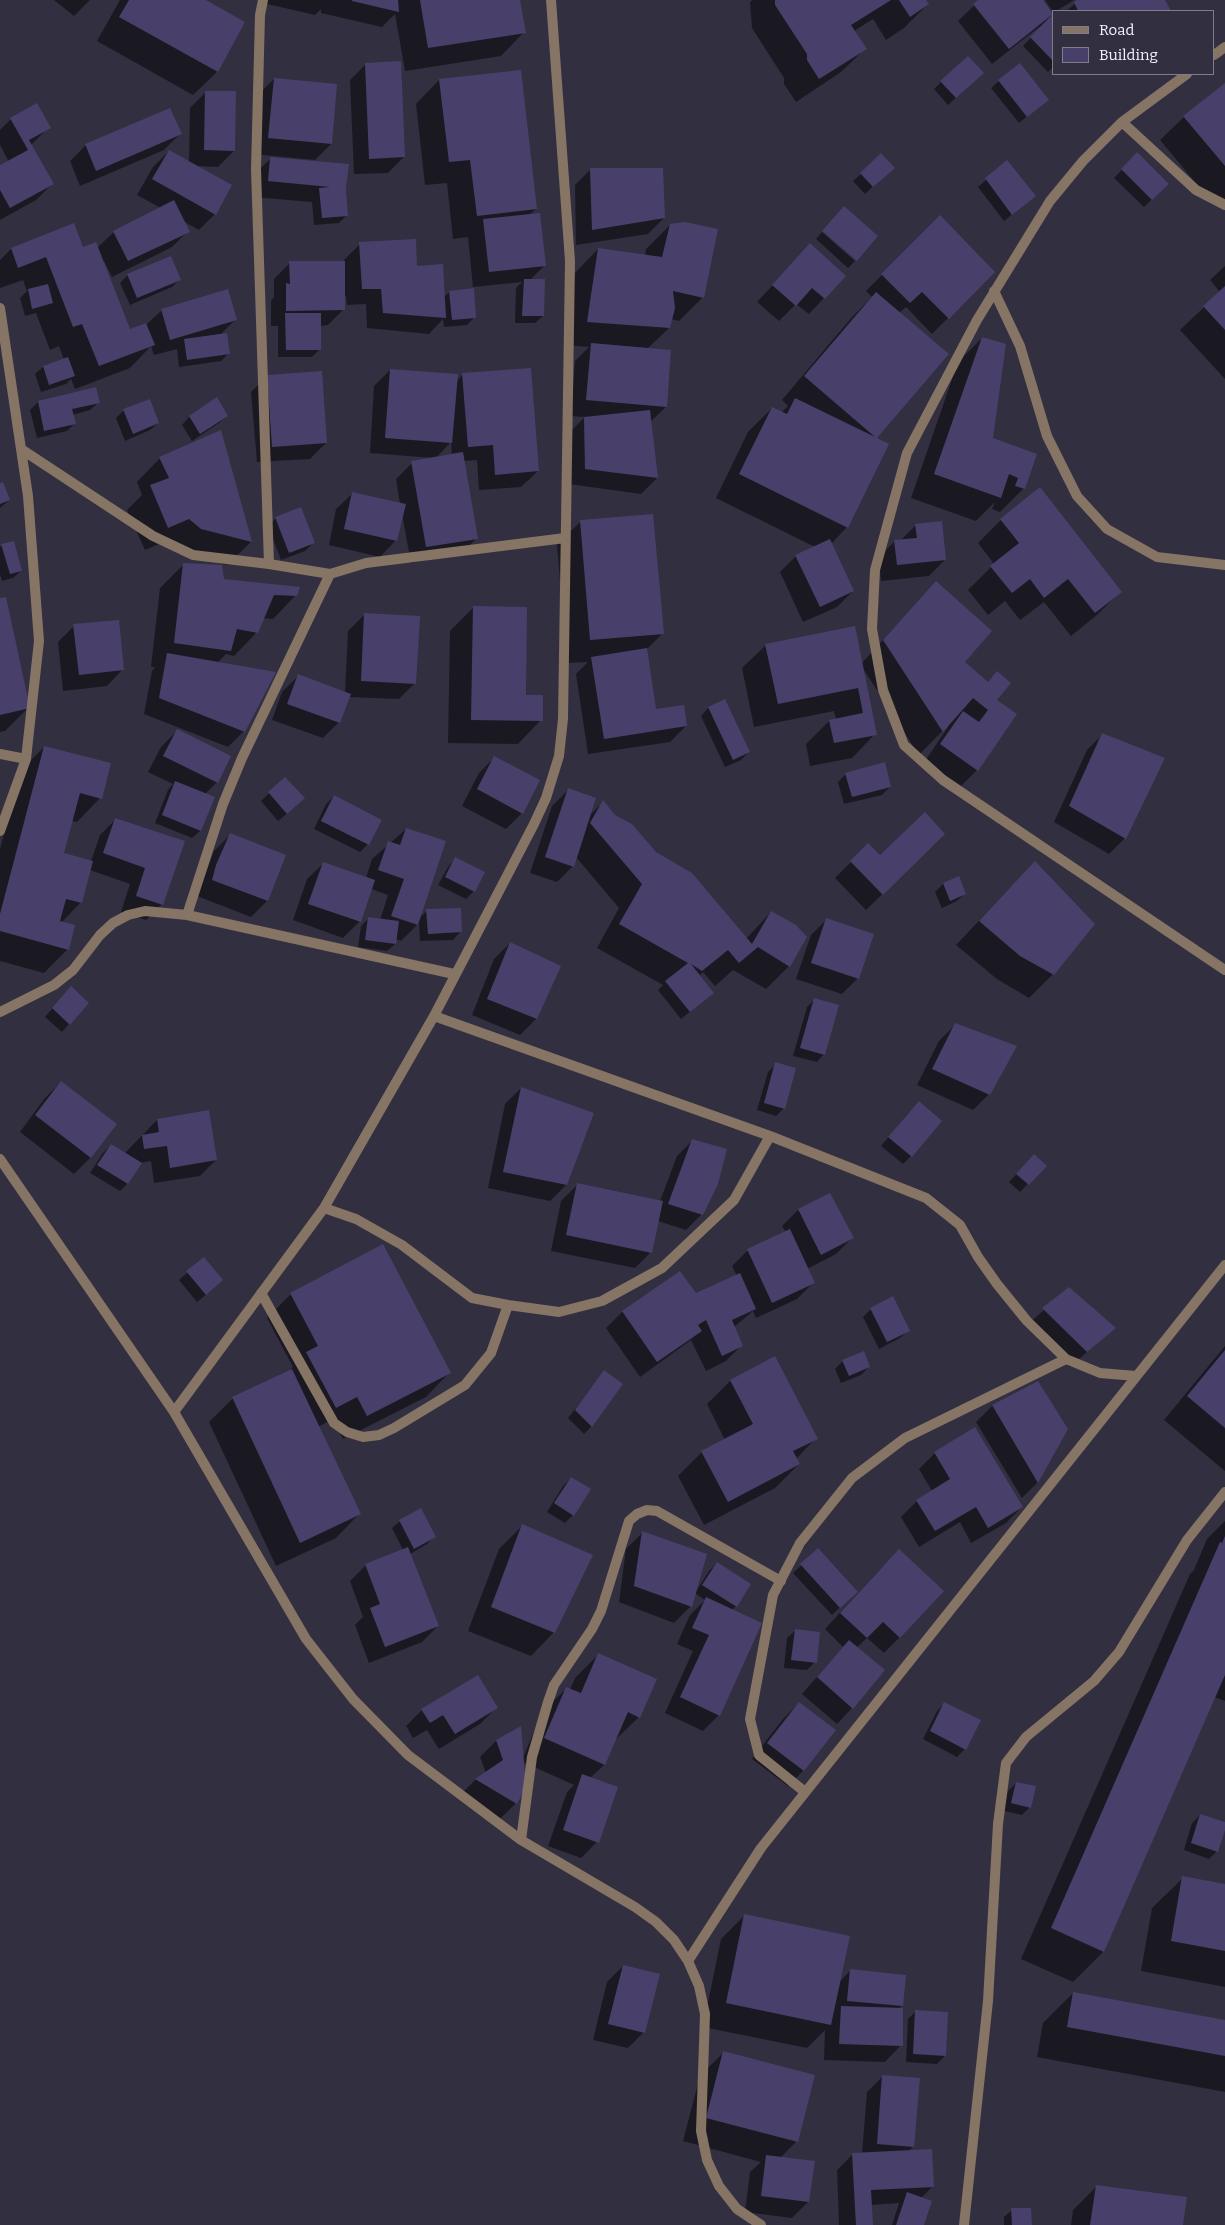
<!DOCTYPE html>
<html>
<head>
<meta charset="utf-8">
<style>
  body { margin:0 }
  #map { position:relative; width:1225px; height:2225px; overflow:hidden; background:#312f40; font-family:Bitter,serif }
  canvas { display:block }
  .legend { position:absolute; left:1052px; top:10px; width:162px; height:65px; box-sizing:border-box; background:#312f40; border:1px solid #7f7d8c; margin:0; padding:6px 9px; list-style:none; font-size:15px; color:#f4f3fe }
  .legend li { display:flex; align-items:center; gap:10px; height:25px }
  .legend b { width:25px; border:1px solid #7f7d8c }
</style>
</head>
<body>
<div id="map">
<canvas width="1225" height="2225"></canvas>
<ul class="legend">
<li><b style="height:6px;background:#867464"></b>Road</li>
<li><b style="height:14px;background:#48406b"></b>Building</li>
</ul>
</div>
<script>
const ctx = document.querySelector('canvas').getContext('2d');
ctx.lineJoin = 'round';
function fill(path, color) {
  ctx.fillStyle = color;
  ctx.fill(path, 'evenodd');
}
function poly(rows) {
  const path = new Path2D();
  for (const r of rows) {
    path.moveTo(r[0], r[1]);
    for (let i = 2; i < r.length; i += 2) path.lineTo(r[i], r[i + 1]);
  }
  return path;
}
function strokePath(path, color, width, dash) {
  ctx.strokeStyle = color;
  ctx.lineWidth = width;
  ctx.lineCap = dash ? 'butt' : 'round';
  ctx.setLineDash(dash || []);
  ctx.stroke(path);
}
const shadow = poly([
  [54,0,90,0,74,16],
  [120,0,204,0,244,22,217,72,193,95,97,41],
  [264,0,519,0,524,32,501,56,405,71,395,14,382,27,321,13,321,9,315,15,263,3],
  [753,0,925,0,928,4,904,28,886,40,873,19,854,31,865,49,841,72,796,102,784,84,784,78,752,28,750,2],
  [980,0,1041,0,1051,13,1053,12,1045,0,1074,0,1050,15,1054,19,1054,66,1048,72,1023,46,1040,28,1039,27,992,64,958,21],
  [1080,0,1164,0,1169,11,1066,11],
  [366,64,404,157,388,173,354,174,350,80],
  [274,79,331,144,315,160,253,154,258,95],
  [439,80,536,209,529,215,544,266,530,280,543,316,535,323,515,323,516,288,522,282,473,287,468,237,453,239,447,183,425,185,416,104],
  [974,81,948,105,934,89,941,82],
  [999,81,1047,100,1019,123,991,88],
  [1225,85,1225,201,1214,205,1160,140,1184,117],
  [206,92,234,151,218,167,196,166,215,214,199,230,183,221,188,231,172,247,112,277,104,261,102,262,129,331,146,325,162,310,235,320,220,335,228,354,221,361,179,367,177,349,154,355,151,346,130,368,75,389,71,379,66,384,41,392,35,374,43,367,64,360,59,346,50,350,36,313,25,316,20,298,27,291,23,280,0,288,0,260,11,249,97,248,114,232,161,208,137,195,153,167,169,151,189,162,190,108],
  [170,110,180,134,164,150,80,186,70,161,86,145],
  [11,119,49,127,31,145,52,184,36,200,0,220,0,165,9,162,0,145,0,130],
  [1137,154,1167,184,1144,207,1114,178],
  [270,159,346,188,347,215,339,223,314,225,312,202,253,197,254,175],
  [1007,162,1034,196,1004,221,978,187],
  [591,169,664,218,648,234,576,245,575,185],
  [861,174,885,175,865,194,853,181],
  [940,217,994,272,932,334,906,307,899,313,875,439,847,527,831,544,853,591,837,607,803,622,780,572,796,556,815,547,716,498,748,432,772,408,781,413,788,406,782,400,852,317,872,297,866,291],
  [670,225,703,297,679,321,671,319,669,328,647,349,666,407,650,422,657,478,641,494,569,484,568,434,585,417,571,416,575,361,589,347,564,345,575,273,598,249,645,256,646,249],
  [822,232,855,261,848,268,816,239],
  [360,244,416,267,444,297,449,292,475,317,467,325,444,327,443,319,429,334,367,328,366,304,347,305,346,296,344,296,344,309,328,325,320,326,320,349,312,357,278,357,278,326,271,326,271,301,274,297,274,279,290,263,344,262,344,260],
  [810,245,824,298,809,314,796,304,779,321,757,302],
  [1225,266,1225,379,1180,330,1220,292,1210,280],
  [128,275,179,280,172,287,130,305,120,283],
  [982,338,992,439,1035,454,1024,488,1000,512,992,509,995,502,976,521,911,498,958,362],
  [390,370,456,382,463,374,538,471,521,487,479,490,477,460,463,461,477,538,461,554,411,563,402,514,396,540,380,557,329,545,336,509,353,493,400,504,396,479,412,463,433,458,370,453,374,386],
  [451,442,452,456,435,459],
  [267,376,326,443,310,459,257,462,251,392],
  [216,399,227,416,219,423,192,441,182,425,189,417],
  [38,402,98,403,90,410,72,415,75,423,67,431,37,438,30,410],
  [124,410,158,423,150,430,125,441,116,418],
  [160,458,251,542,227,565,177,553,164,542,145,550,127,510,142,495,137,482],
  [0,484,9,500,0,508],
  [276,518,313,543,305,551,281,560,268,526],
  [1001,520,1120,592,1097,615,1071,636,1044,602,1020,620,1005,601,988,615,968,590,994,564,978,543],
  [580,522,662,634,646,650,655,710,686,726,670,742,588,754,576,674,588,662,567,663,557,545],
  [916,525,945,560,929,576,881,581,879,557,895,541,900,541],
  [2,545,21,571,13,578,2,581,0,574,0,547],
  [184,564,223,580,296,595,273,619,263,618,257,632,234,656,226,654,217,663,244,731,228,747,144,714,152,671,155,667,151,667,160,588],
  [936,582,963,663,987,683,997,673,995,700,977,770,961,786,925,761,948,727,947,726,919,755,862,667,875,734,852,758,810,766,806,744,829,721,836,719,834,711,754,727,742,668,766,645,861,664],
  [0,600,28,708,5,731,0,732],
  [474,607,541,720,518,744,448,743,450,631],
  [364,615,415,683,399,699,348,697,339,722,323,738,272,720,282,692,298,676,345,693,348,631],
  [74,626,123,669,107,686,63,691,58,642],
  [724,701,749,752,741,760,725,767,701,716,708,708],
  [177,731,217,782,205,794,213,798,200,831,192,838,155,823,168,790,173,784,148,772,161,747],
  [1103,734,1163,759,1125,838,1109,854,1054,822,1087,750],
  [44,747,100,798,77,822,72,821,63,854,91,861,100,835,116,819,183,842,162,904,146,920,121,912,130,884,90,870,81,902,61,923,68,949,44,973,0,961,0,849,20,771],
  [495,757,522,813,506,829,462,806,479,773],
  [846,774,890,787,882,795,844,804,838,782],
  [285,778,296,806,278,821,261,801],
  [568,790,589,816,603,802,615,816,746,939,771,912,789,966,766,989,733,970,715,986,703,972,698,977,704,1000,681,1019,658,990,663,985,597,948,619,908,576,857,573,866,557,882,530,873,552,806],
  [334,796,368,844,360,852,314,829,326,804],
  [406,829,419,918,427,911,460,932,453,940,420,941,419,923,401,941,396,939,395,944,387,951,358,947,361,926,369,918,380,920,388,895,371,889,359,922,343,938,293,920,307,879,324,863,366,878,372,859],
  [944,834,866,910,835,878,868,845,880,857],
  [230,835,284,856,267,901,251,917,197,896,214,851],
  [455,859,474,891,466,899,438,885,448,867],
  [958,878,964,894,957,901,942,908,935,892,943,884],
  [1012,886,1053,974,1029,998,997,979,956,945],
  [827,919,858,978,842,994,796,979,811,935],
  [510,943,560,967,536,1019,520,1035,472,1015,494,959],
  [63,996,69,1024,62,1032,45,1017],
  [815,999,824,1054,817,1062,793,1056,807,1007],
  [955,1025,989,1094,973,1110,917,1085,939,1041],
  [776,1064,784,1108,776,1116,757,1110,768,1072],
  [61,1082,115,1124,90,1158,74,1174,20,1132,45,1098],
  [521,1088,566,1185,550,1201,488,1188,505,1104],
  [911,1110,911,1156,903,1164,881,1146],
  [157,1120,216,1160,200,1176,154,1183,151,1161,140,1163,127,1184,120,1191,90,1173,103,1153,111,1145,127,1155,126,1152],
  [693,1140,702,1214,686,1230,658,1221,651,1252,635,1268,551,1251,561,1201,577,1185,660,1201,677,1156],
  [1027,1163,1045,1166,1020,1192,1009,1182],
  [798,1210,852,1238,836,1254,807,1269,813,1283,797,1299,756,1318,753,1311,734,1327,742,1345,726,1361,706,1371,691,1340,640,1377,606,1328,622,1312,679,1273,695,1295,737,1276,732,1266,748,1250,786,1232,782,1226],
  [204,1258,214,1288,197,1302,179,1280],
  [1069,1288,1114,1328,1070,1367,1027,1325],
  [291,1294,449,1373,426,1397,343,1439,333,1419,318,1427,359,1514,336,1538,276,1566,209,1422,233,1398,287,1373,293,1367,267,1318],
  [871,1309,908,1331,900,1338,879,1349,863,1317],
  [1225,1346,1225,1471,1164,1420],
  [774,1358,816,1438,796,1459,799,1464,775,1488,704,1525,678,1476,702,1452,725,1440,707,1404,730,1381],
  [843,1361,869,1367,861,1375,841,1383,835,1369],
  [605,1372,621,1384,591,1427,584,1434,568,1418],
  [1038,1383,1067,1429,1037,1483,1022,1498,976,1422,992,1406],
  [935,1453,1022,1507,1006,1523,971,1543,960,1522,919,1547,901,1517,917,1501,932,1491,919,1469],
  [571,1478,589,1490,573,1515,565,1523,547,1512,563,1486],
  [400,1521,435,1536,427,1544,410,1554,438,1626,422,1642,369,1663,355,1625,363,1617,350,1581,366,1565,403,1550,392,1528],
  [1225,1521,1225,1701,1214,1697,1103,1952,1073,1982,1021,1959,1190,1574,1194,1570,1207,1539],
  [523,1525,554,1632,531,1656,468,1631,499,1549],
  [642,1533,705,1555,690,1607,674,1623,619,1602,626,1549],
  [818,1550,857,1591,832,1615,793,1573],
  [717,1563,736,1606,732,1610,719,1715,703,1731,665,1713,693,1651,677,1644,690,1615,705,1600,695,1593,709,1571],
  [883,1566,900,1637,884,1653,867,1638,856,1648,852,1708,837,1724,802,1694,843,1647,825,1629],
  [795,1631,815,1662,807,1670,784,1668,787,1638],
  [599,1654,639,1717,615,1740,604,1765,590,1778,597,1842,581,1858,548,1846,567,1792,574,1785,523,1762,516,1803,500,1819,460,1795,475,1780,486,1773,480,1757,496,1741,523,1758,542,1712,566,1689,570,1690,575,1678],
  [477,1676,496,1708,480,1724,439,1749,427,1730,413,1738,406,1726,422,1710],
  [799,1703,803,1771,788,1786,752,1759,783,1719],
  [945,1703,965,1749,957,1757,923,1739,937,1711],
  [1016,1783,1030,1807,1022,1815,1004,1811,1008,1791],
  [1200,1815,1225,1824,1217,1851,1209,1859,1184,1850,1192,1823],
  [1183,1878,1225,1885,1225,1987,1141,1971,1152,1908],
  [745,1915,839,1982,851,1970,902,2006,898,2009,901,2045,885,2062,824,2060,825,2030,807,2048,703,2027,721,1939],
  [623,1966,644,2032,628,2048,593,2040,607,1982],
  [1073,1993,1225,2021,1225,2092,1037,2057,1043,2023],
  [916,2011,947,2013,945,2056,937,2064,906,2062,908,2019],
  [724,2052,797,2141,780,2158,808,2202,792,2218,745,2212,750,2172,761,2162,683,2141,700,2076],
  [883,2076,913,2147,908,2151,933,2186,921,2198,923,2225,892,2225,899,2203,870,2205,871,2225,839,2225,837,2170,853,2154,862,2154,867,2092],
  [1097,2186,1182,2225,1071,2225,1073,2210],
  [1012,2210,1030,2225,1004,2225,1004,2217]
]);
const building = poly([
  [129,0,206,0,245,22,218,72,119,17],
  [352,0,398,0,399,12,352,1],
  [420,0,520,0,526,33,428,48],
  [775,0,891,0,851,25,867,49,819,79,807,60,807,54,775,5],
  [899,0,926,0,929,4,910,17],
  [978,0,1043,0,1053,14,1009,49,973,4],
  [1077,0,1165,0,1171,11,1078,11,1074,2],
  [1052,15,1054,17,1054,62,1030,37],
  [968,56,984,73,956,98,940,81],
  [401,61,405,157,369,159,365,63],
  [1020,63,1049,100,1027,117,998,80],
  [521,70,537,209,477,216,470,160,449,162,439,79],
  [274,78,337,84,332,144,268,138],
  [1225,83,1225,166,1183,116],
  [205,91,236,91,235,151,204,150],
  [37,103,51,128,29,140,54,184,10,208,0,190,0,165,28,150,10,118],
  [170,108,182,134,96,171,85,144],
  [169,150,232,185,216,215,152,179],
  [1137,152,1169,184,1152,200,1121,169],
  [881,153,895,168,873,187,860,173],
  [270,157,349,164,346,188,348,216,322,218,319,188,330,187,268,181],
  [1007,160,1036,196,1012,215,985,178],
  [590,168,663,168,665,218,592,230],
  [174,200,190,232,128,261,113,231],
  [844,206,878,236,857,261,822,231],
  [540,213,546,266,489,272,483,219],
  [940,215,995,272,949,319,922,292,910,303,881,274],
  [685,222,718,229,704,298,673,291,675,308,670,328,587,322,598,248,662,257,670,224],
  [74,223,83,247,96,242,130,329,146,323,155,345,99,366,82,324,73,327,46,257,18,268,11,248],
  [416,239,417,266,443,264,446,318,383,313,381,289,362,289,359,242],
  [810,243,846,276,825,299,812,288,796,306,772,285],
  [171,256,181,280,137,298,127,274],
  [289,261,345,261,345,310,286,311,286,283,290,284],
  [524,279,545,279,544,316,522,316],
  [48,284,53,303,32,309,28,289],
  [1225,286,1225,330,1203,306],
  [474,288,476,318,452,320,449,291],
  [228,289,237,320,170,340,161,309],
  [876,292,949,354,877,438,889,444,848,528,739,474,772,407,787,414,795,398,875,437,804,376],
  [285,313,321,313,321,350,286,350],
  [227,333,230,354,187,360,184,339],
  [982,337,1006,344,993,438,1037,454,1025,489,1015,486,1018,478,1009,474,1001,498,934,474],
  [591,343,671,350,667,407,586,400],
  [68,357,75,376,49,385,43,366],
  [531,368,539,471,495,475,493,445,468,447,462,373],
  [390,369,458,374,452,443,385,438],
  [322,371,327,443,272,447,267,375],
  [96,387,100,403,72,409,76,424,44,431,38,401],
  [217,397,228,416,200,434,189,416],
  [150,399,159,423,133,434,123,409],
  [650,410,658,478,585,469,584,417],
  [221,430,252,542,201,529,189,519,168,528,150,485,169,478,159,457],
  [463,452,478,539,426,547,411,461],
  [3,482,10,500,0,504,0,483],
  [1040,487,1122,592,1095,613,1068,579,1044,598,1030,579,1012,593,990,566,1019,543,1000,519],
  [352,492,406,504,397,541,344,529],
  [301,507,315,543,289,553,275,517],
  [653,514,664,634,590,640,580,520],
  [942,521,946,560,897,565,894,540,917,538,915,524],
  [830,539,854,591,820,607,795,555],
  [14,541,22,571,10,574,1,544],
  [183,563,222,565,224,579,300,587,297,596,274,595,258,633,237,629,231,651,174,643],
  [936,581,992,631,965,662,988,682,997,671,1011,683,997,700,1017,714,978,771,940,744,963,711,979,722,988,710,973,698,943,732,883,640],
  [6,597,30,708,0,715,0,598],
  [473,606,527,607,526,695,543,695,543,721,471,720],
  [364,613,420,616,416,684,361,681],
  [119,620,124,670,79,675,73,624],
  [855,626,877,735,834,743,829,720,863,713,858,688,778,704,765,644],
  [647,648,656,709,684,705,687,726,604,739,591,657],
  [167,653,276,672,245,732,159,698],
  [298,674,351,694,340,723,287,704],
  [725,699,750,752,733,760,708,707],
  [177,729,231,756,218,783,163,756],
  [1102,733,1165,758,1126,839,1069,806],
  [44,746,111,763,102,799,80,793,64,853,93,861,82,903,66,899,60,921,75,925,69,950,0,931,0,914],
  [494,756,540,780,523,814,477,789],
  [885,762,891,787,852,797,845,773],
  [285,777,305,798,287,814,268,792],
  [175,781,215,797,201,831,162,815],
  [568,788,596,798,574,867,545,857],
  [334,795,382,820,369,845,321,821],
  [603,800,615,815,632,824,656,852,692,873,752,944,771,911,796,925,807,937,790,967,758,947,739,963,728,950,702,971,691,964,714,993,690,1012,665,981,688,963,619,924,642,884,590,823],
  [925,812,945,834,883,895,850,861,868,843,880,855],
  [115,818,185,841,163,905,136,896,145,868,103,853],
  [406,828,446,841,418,925,391,916,404,879,378,870,388,841,400,845],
  [230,833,286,855,268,901,212,880,216,865],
  [455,857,485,872,475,892,445,877],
  [1035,861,1095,924,1054,975,1020,956,979,921],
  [323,862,375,880,361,922,308,904],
  [959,876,966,894,950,901,943,883],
  [461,908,462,932,428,934,426,909],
  [368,917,399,921,396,944,365,940],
  [826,918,874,934,859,979,811,963],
  [510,942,561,966,537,1019,487,999],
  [71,986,89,1003,70,1025,52,1008],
  [814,998,839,1005,825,1055,800,1048],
  [955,1023,1017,1046,990,1095,932,1069],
  [775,1062,796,1068,785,1109,764,1103],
  [61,1081,117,1124,91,1158,35,1115],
  [521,1087,594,1113,567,1185,503,1172],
  [919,1101,942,1121,912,1157,888,1137],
  [209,1110,217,1160,170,1168,167,1146,144,1149,142,1135,159,1132,157,1119],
  [692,1139,727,1149,718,1184,703,1215,668,1204],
  [111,1144,142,1163,128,1184,97,1165],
  [1034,1154,1047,1166,1029,1185,1016,1174],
  [577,1183,663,1201,652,1253,566,1235],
  [830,1193,854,1238,821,1255,798,1209],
  [790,1229,815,1283,772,1303,747,1249],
  [383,1244,451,1373,367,1416,357,1397,336,1408,306,1352,318,1346,290,1293],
  [204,1257,223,1280,206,1295,186,1271],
  [680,1271,696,1293,740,1273,756,1309,732,1320,743,1346,722,1356,706,1320,698,1325,702,1331,657,1362,622,1311],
  [1069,1287,1116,1328,1087,1352,1042,1308],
  [893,1296,910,1331,887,1342,870,1308],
  [1225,1350,1225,1428,1187,1396],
  [864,1351,870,1367,849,1376,842,1360],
  [775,1356,818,1439,793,1451,800,1464,728,1502,701,1451,753,1424,730,1380],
  [292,1369,361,1514,300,1543,232,1397],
  [604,1370,623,1384,592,1427,575,1410],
  [1038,1381,1068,1429,1038,1483,992,1405],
  [975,1427,1023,1507,988,1528,976,1507,935,1531,916,1500,950,1479,934,1452],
  [571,1477,591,1489,574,1516,554,1503],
  [421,1508,436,1537,414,1549,399,1520],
  [522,1524,593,1555,555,1633,491,1607],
  [642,1531,707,1554,692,1607,634,1586],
  [1225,1536,1225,1675,1104,1952,1051,1928,1220,1542,1222,1543],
  [408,1547,439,1626,385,1647,370,1608,380,1604,365,1564],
  [818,1548,858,1592,840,1608,800,1564],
  [899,1549,944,1591,900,1638,883,1622,867,1638,840,1613],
  [717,1562,751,1584,737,1607,702,1585],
  [706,1597,762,1623,720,1716,680,1697,709,1635,692,1628],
  [795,1629,820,1632,817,1663,791,1660],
  [849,1640,885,1670,853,1709,817,1677],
  [598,1653,657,1679,640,1718,628,1712,605,1765,544,1738,566,1687,581,1693],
  [478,1675,498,1708,455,1734,443,1715,430,1723,421,1709],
  [799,1702,836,1730,804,1771,767,1743],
  [944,1702,981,1720,966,1750,930,1731],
  [521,1726,526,1787,517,1804,475,1779,503,1760,496,1740],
  [582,1774,618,1787,599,1843,563,1830],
  [1016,1782,1036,1786,1031,1808,1011,1803],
  [1200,1814,1225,1822,1225,1830,1218,1852,1191,1843],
  [1182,1876,1225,1884,1225,1951,1171,1941],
  [744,1914,850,1936,831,2025,726,2003],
  [623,1965,660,1974,645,2033,608,2024],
  [850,1969,906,1975,903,2006,847,2001],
  [1073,1992,1225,2020,1225,2056,1067,2027],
  [841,2006,903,2008,903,2046,839,2044],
  [915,2010,948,2012,946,2056,913,2054],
  [723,2051,815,2075,798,2142,706,2118],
  [882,2075,920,2078,914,2147,877,2144],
  [932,2149,934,2187,871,2190,873,2225,856,2225,852,2153],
  [766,2155,815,2161,809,2202,761,2196],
  [1096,2185,1187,2197,1183,2225,1090,2225],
  [907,2192,932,2201,924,2225,896,2225],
  [1011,2208,1031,2208,1032,2225,1012,2225]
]);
const street = poly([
  [263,0,260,15,256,169,269,564],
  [1214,55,1225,47],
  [1187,74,1122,122,1083,161,1050,201,977,320,907,453,875,570,872,629,883,690,904,745,943,780,1225,970],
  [1122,122,1196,190,1225,205],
  [994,291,1020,346,1047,436,1077,496,1107,529,1157,557,1225,565],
  [0,308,28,496,39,641,26,759,0,831],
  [21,449,153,536,193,555,269,564,330,574,366,563,565,538],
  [0,754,26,759],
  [187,915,223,804,242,758,330,574],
  [0,1012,54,985,73,970,100,935,113,923,128,915,145,911,187,915,454,974],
  [434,1016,770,1136,926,1198,960,1225,978,1257,997,1284,1027,1321,1066,1359,1100,1373,1136,1376],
  [0,1159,174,1412,306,1639,353,1699,408,1755,521,1840,635,1907,656,1922,674,1940,688,1961,699,1986,705,2014,701,2131,707,2160,719,2186,737,2209,761,2225],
  [324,1208,356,1219,402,1245,472,1298,508,1305,559,1312,602,1301,662,1268,734,1200,770,1136],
  [261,1293,334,1423,347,1432,363,1437,379,1435,394,1428,465,1385,491,1353,508,1305],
  [174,1412,324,1208,434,1016,534,824,546,798,559,756,563,719,570,261,551,0],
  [805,1792,759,1755,750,1719,773,1595,800,1543,852,1478,905,1438,1066,1359],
  [521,1840,532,1757,548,1702,554,1685,592,1629,601,1611,629,1521,637,1514,647,1510,657,1511,781,1581],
  [688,1961,761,1848,1225,1265],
  [964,2225,988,2001,998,1824,1006,1763,1026,1737,1094,1681,1119,1652,1187,1540,1225,1492]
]);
fill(shadow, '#0007');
fill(building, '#48406b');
strokePath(street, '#867464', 10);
</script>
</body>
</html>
